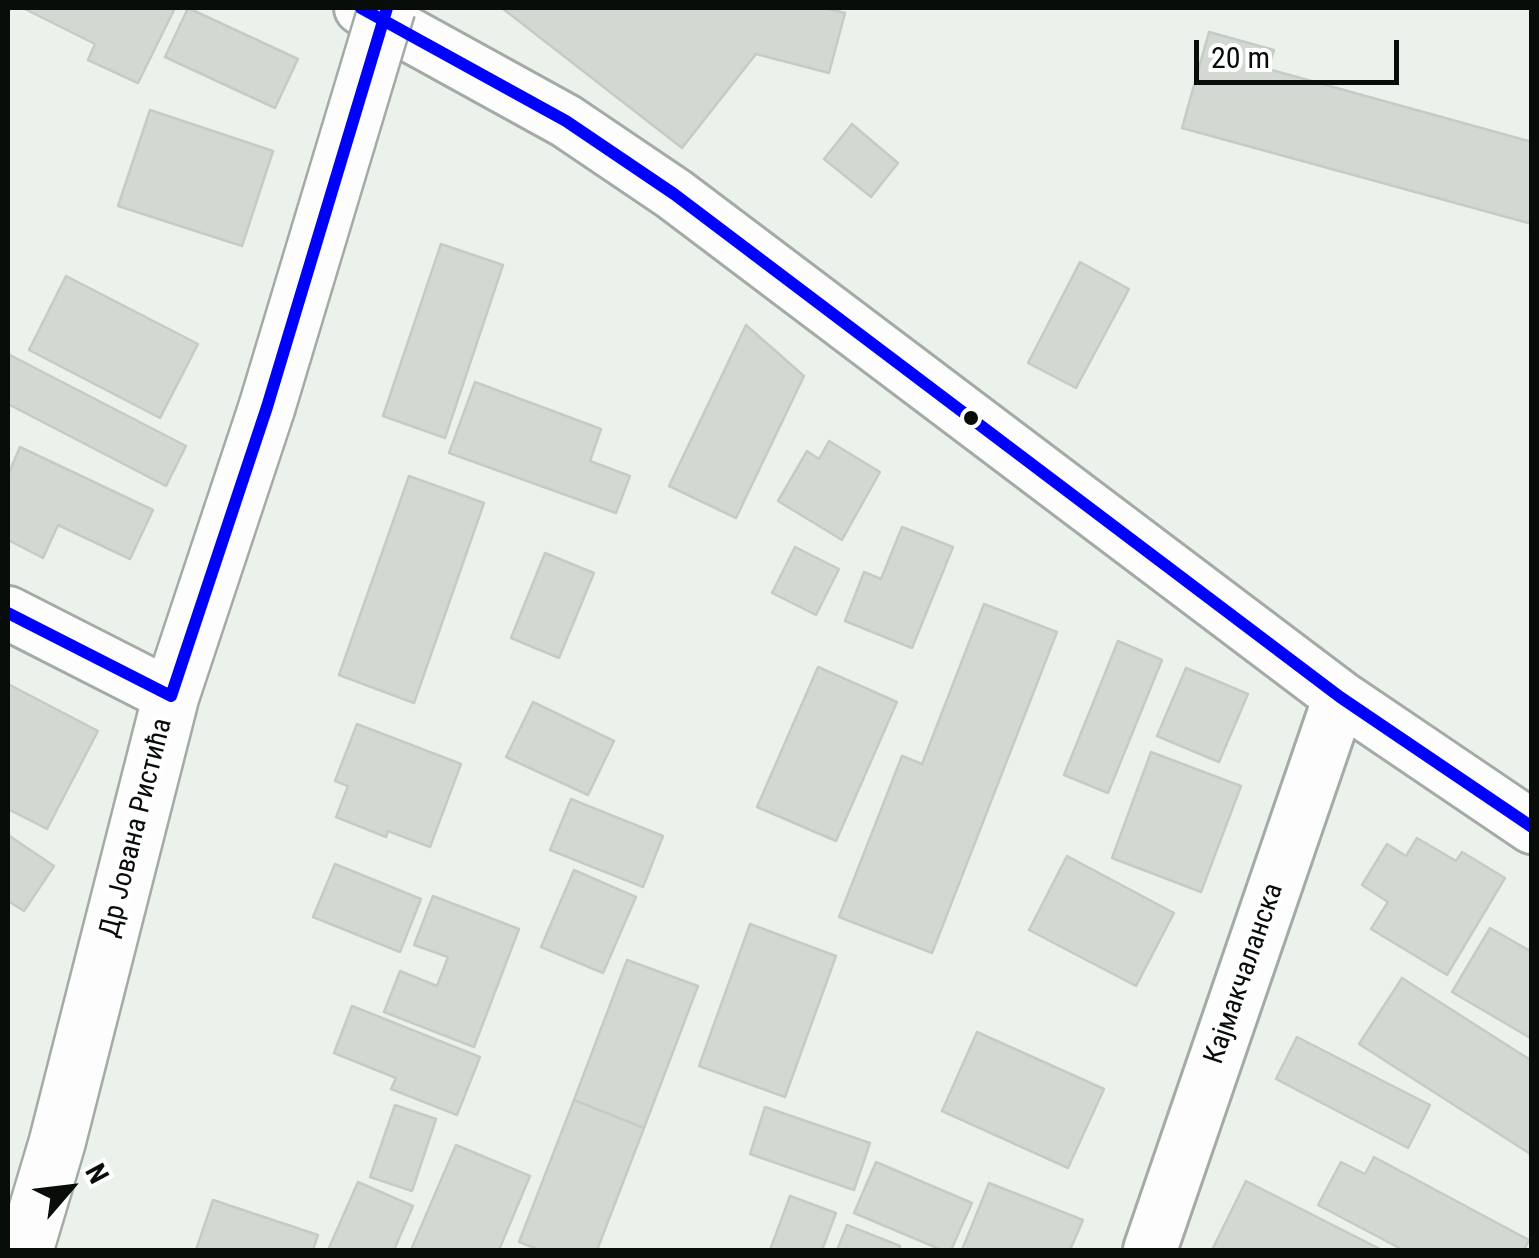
<!DOCTYPE html>
<html>
<head>
<meta charset="utf-8">
<style>
  body { margin:0 }
  #map { position:relative; width:1539px; height:1258px; overflow:hidden; background:#eaf2eb; font-family:"Roboto Condensed",sans-serif }
  canvas { display:block }
  .frame { position:absolute; inset:0; border:10px solid #080d09; pointer-events:none }
  .north { position:absolute; left:20px; top:1138px; width:100px; height:100px; -webkit-text-stroke:8px #fff; paint-order:stroke; rotate:62deg; font-size:28px; font-weight:700; line-height:40px; text-align:center; color:#080d09 }
  .north::after { content:''; display:block; margin:auto; width:35px; height:45px; background:#080d09; clip-path:polygon(50% 0,100% 100%,50% 72%,0 100%) }
  .scale { position:absolute; left:1194px; top:40px; width:205px; height:45px; box-sizing:border-box; border:5px solid #080d09; border-top:0; padding-left:12px; font-size:30px; line-height:35px; white-space:nowrap; color:#080d09; -webkit-text-stroke:8px #fff; paint-order:stroke }
</style>
</head>
<body>
<div id="map">
<canvas width="1539" height="1258"></canvas>
<div class="frame"></div>
<div class="north">N</div>
<div class="scale">20 m</div>
</div>
<script>
const ctx = document.querySelector('canvas').getContext('2d');
ctx.lineJoin = 'round';
function fill(path, color) {
  ctx.fillStyle = color;
  ctx.fill(path, 'evenodd');
}
function poly(rows) {
  const path = new Path2D();
  for (const r of rows) {
    path.moveTo(r[0], r[1]);
    for (let i = 2; i < r.length; i += 2) path.lineTo(r[i], r[i + 1]);
  }
  return path;
}
function strokePath(path, color, width, dash) {
  ctx.strokeStyle = color;
  ctx.lineWidth = width;
  ctx.lineCap = dash ? 'butt' : 'round';
  ctx.setLineDash(dash || []);
  ctx.stroke(path);
}
function label(font, color, halo, rows, align = 'center') {
  ctx.font = font + ' "Roboto Condensed",sans-serif';
  ctx.lineWidth = 8;
  ctx.setLineDash([]);
  ctx.textBaseline = 'middle';
  ctx.strokeStyle = halo;
  ctx.fillStyle = color;
  for (const [text, x, y, turn = 0] of rows) {
    ctx.save();
    ctx.translate(x, y);
    ctx.rotate((+turn || 0) * Math.PI / 180);
    ctx.textAlign = isNaN(turn) ? turn : align;
    if (halo) ctx.strokeText(text, 0, 0);
    ctx.fillText(text, 0, 0);
    ctx.restore();
  }
}
const building = poly([
  [23,8,175,8,138,83,88,60,95,44,23,8],
  [188,8,298,59,275,108,165,57,188,8],
  [502,8,824,8,845,13,829,73,756,54,682,148,502,8],
  [1209,32,1274,50,1268,69,1532,142,1532,224,1182,128,1209,32],
  [150,110,273,151,242,246,118,206,150,110],
  [852,124,898,163,871,197,824,159,852,124],
  [441,244,503,265,445,438,383,416,441,244],
  [1080,262,1129,289,1076,388,1028,363,1080,262],
  [66,276,198,344,160,418,29,350,66,276],
  [746,325,804,376,736,518,669,486,746,325],
  [8,354,186,446,166,486,8,404,8,354],
  [475,382,601,429,590,461,630,476,616,513,449,453,475,382],
  [829,441,880,472,842,540,778,501,807,451,819,459,829,441],
  [20,447,153,510,130,559,58,525,43,558,8,540,8,475,20,447],
  [409,476,484,503,414,703,339,675,409,476],
  [902,527,953,547,912,648,845,621,864,572,881,579,902,527],
  [795,547,839,569,816,615,772,593,795,547],
  [545,553,594,573,559,658,511,638,545,553],
  [984,604,1057,632,932,953,839,917,902,756,922,764,984,604],
  [1118,641,1162,660,1108,793,1064,775,1118,641],
  [818,667,897,702,836,841,757,807,818,667],
  [1186,668,1248,694,1219,762,1157,736,1186,668],
  [8,684,98,731,47,829,8,809,8,684],
  [533,702,614,741,588,795,506,757,533,702],
  [357,724,461,764,430,847,388,831,386,837,336,817,348,786,335,781,357,724],
  [1151,752,1241,786,1201,892,1112,858,1151,752],
  [571,799,663,836,643,887,550,850,571,799],
  [8,835,54,866,24,911,8,901,8,835],
  [1417,838,1456,861,1462,852,1505,878,1447,975,1371,929,1388,902,1362,885,1387,844,1406,856,1417,838],
  [1067,856,1174,913,1136,986,1029,930,1067,856],
  [335,864,421,899,400,952,313,917,335,864],
  [574,870,636,897,603,973,541,947,574,870],
  [433,896,519,929,474,1047,384,1012,400,971,437,986,448,957,414,945,433,896],
  [750,924,836,956,785,1097,699,1066,750,924],
  [1490,928,1532,952,1532,1039,1452,992,1490,928],
  [627,960,698,986,644,1128,574,1100,627,960],
  [1402,978,1532,1061,1532,1155,1359,1044,1402,978],
  [352,1006,480,1057,457,1115,391,1089,396,1078,334,1053,352,1006],
  [977,1032,1104,1089,1068,1168,942,1111,977,1032],
  [1297,1037,1430,1105,1408,1148,1276,1079,1297,1037],
  [574,1100,644,1128,597,1250,540,1250,519,1242,574,1100],
  [395,1105,436,1119,412,1191,370,1177,395,1105],
  [765,1107,870,1143,854,1190,750,1154,765,1107],
  [456,1145,530,1176,499,1250,411,1250,456,1145],
  [1374,1157,1529,1240,1524,1250,1403,1250,1318,1205,1341,1162,1365,1174,1374,1157],
  [876,1162,972,1203,951,1250,942,1250,854,1213,876,1162],
  [1246,1181,1382,1250,1212,1250,1246,1181],
  [358,1182,413,1206,394,1250,328,1250,358,1182],
  [989,1183,1083,1220,1070,1250,962,1250,989,1183],
  [790,1196,836,1213,822,1250,770,1250,790,1196],
  [213,1200,318,1235,313,1250,196,1250,213,1200],
  [847,1225,900,1246,899,1250,837,1250,847,1225]
]);
const street = poly([
  [361,8,566,121,674,194,1340,697,1532,827],
  [8,613,171,696],
  [1150,1250,1340,697]
]);
const secondary = poly([
  [25,1250,57,1143,171,696,267,407]
]);
const secondaryBridge = poly([
  [267,407,387,8]
]);
const bus1 = poly([
  [361,8,566,121,674,194,1340,697,1532,827],
  [8,613,171,696],
  [171,696,267,407,387,8]
]);
const markers = [
  [971,418,9,"#080d09"]
];
const streetNames = [
  ["Др Јована Ристића",137,828,-76],
  ["Кајмакчаланска",1245,974,-71]
];
fill(building, '#d3d8d3');
strokePath(building, '#c5ccc6', 2.5);
strokePath(street, '#a4aaa5', 58);
strokePath(secondary, '#a4aaa5', 60);
strokePath(street, '#fcfdfc', 52);
strokePath(secondary, '#fcfdfc', 55);
strokePath(secondaryBridge, '#a4aaa5', 60, []);
strokePath(secondaryBridge, '#fcfdfc', 55);
strokePath(bus1, '#00f', 12);
for (const [x, y, r, color] of markers) {
  const dot = new Path2D();
  dot.arc(x, y, r, 0, 2 * Math.PI);
  ctx.fillStyle = color;
  ctx.fill(dot);
  strokePath(dot, '#fff', 4);
}
label('28px', '#080d09', '#fff', streetNames);
</script>
</body>
</html>
